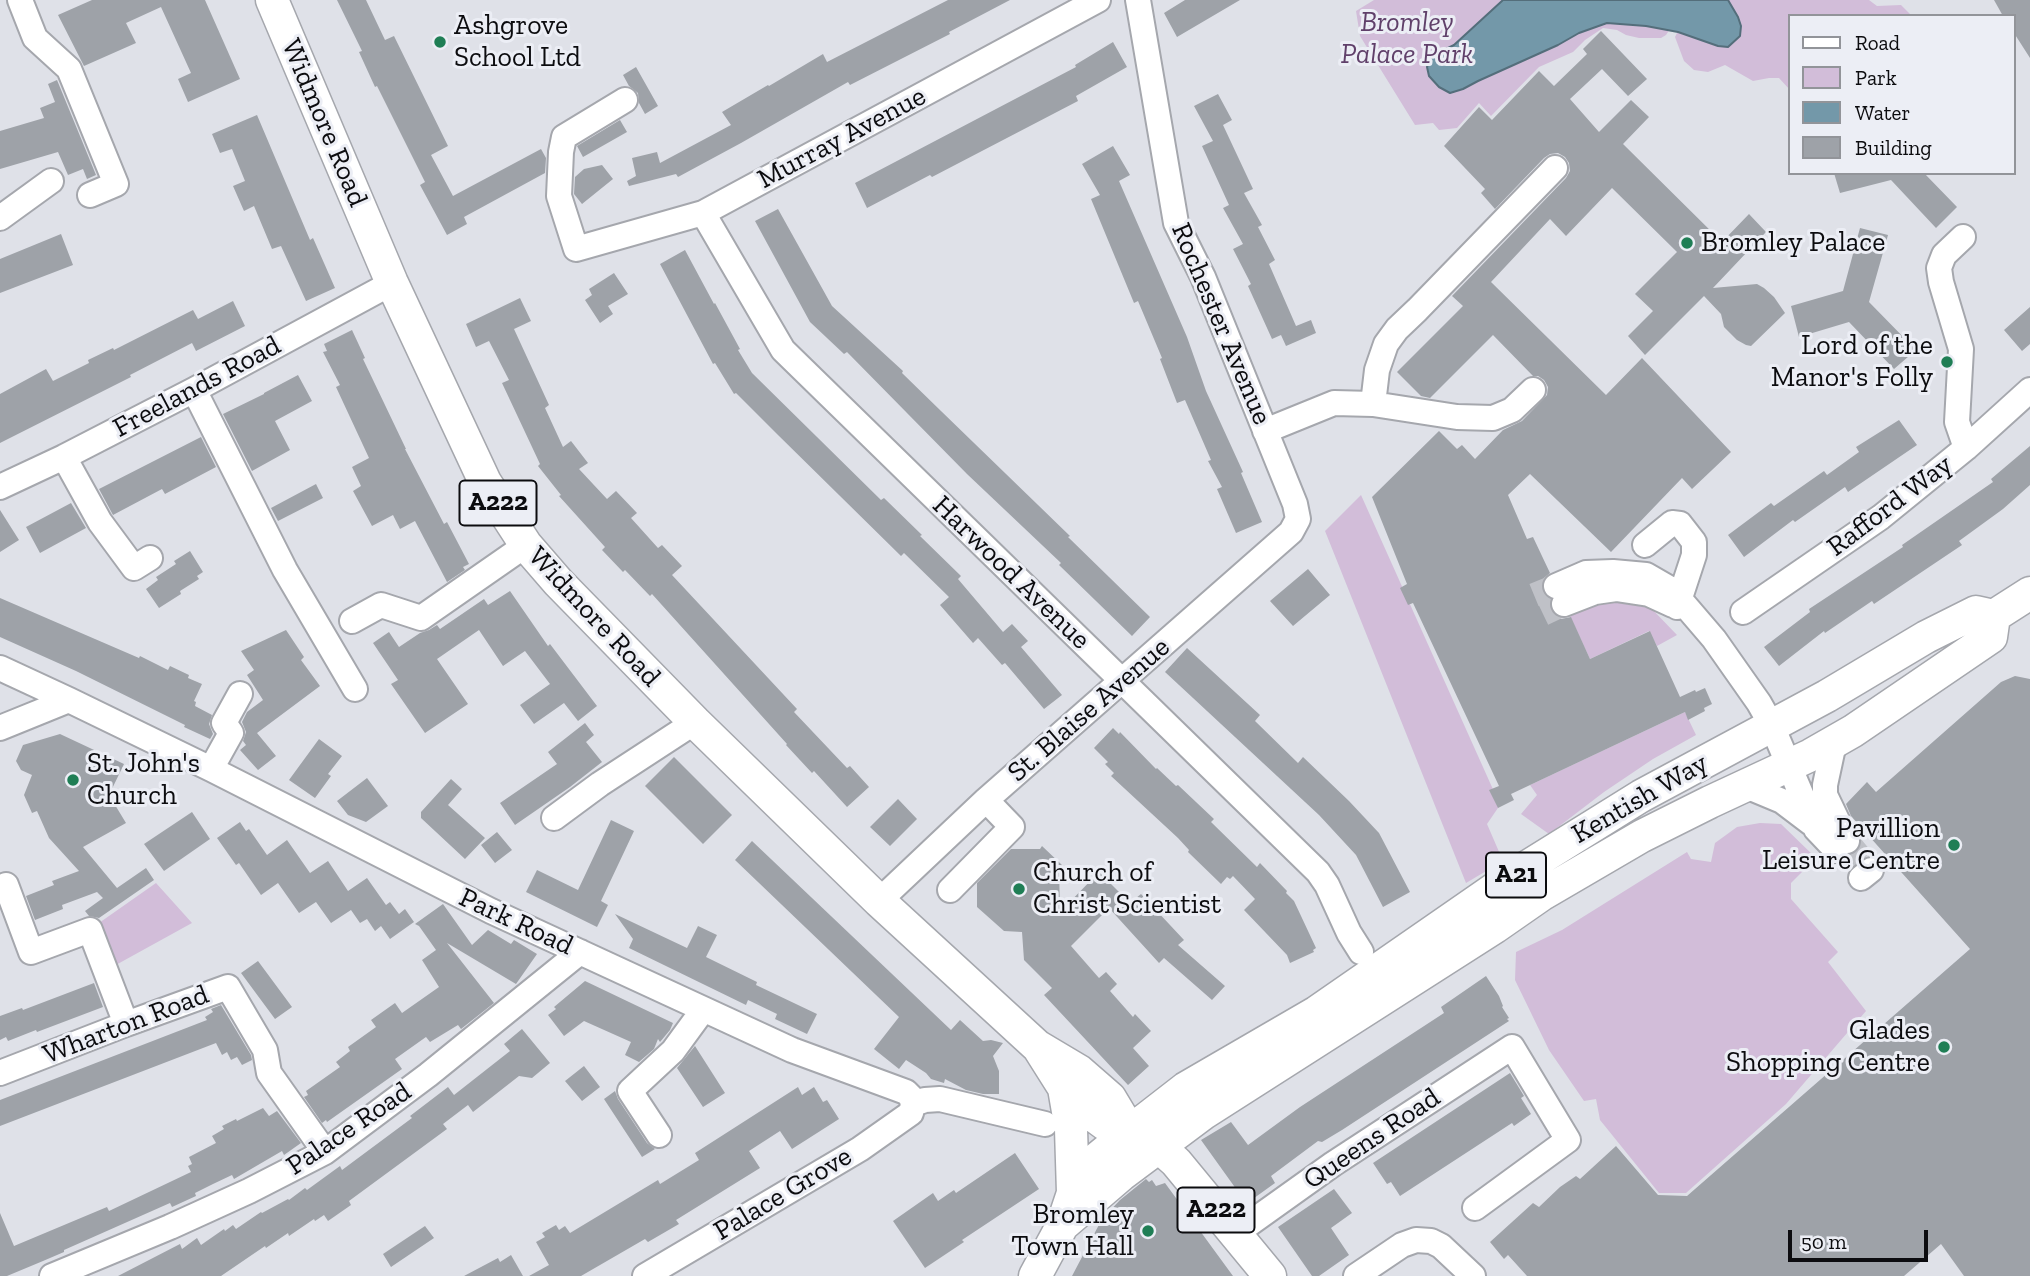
<!DOCTYPE html>
<html>
<head>
<meta charset="utf-8">
<style>
  body { margin:0 }
  #map { position:relative; width:2030px; height:1276px; overflow:hidden; background:#dfe1e8; font-family:"Zilla Slab",serif }
  canvas { display:block }
  .legend { position:absolute; left:1788px; top:14px; width:228px; height:161px; box-sizing:border-box; background:#eceef5; border:2px solid #929499; margin:0; padding:9px 12px; list-style:none; font-size:21px; color:#0c0c0f }
  .legend li { display:flex; align-items:center; gap:14px; height:35px }
  .legend b { width:35px; border:2px solid #929499 }
  .scale { position:absolute; left:1788px; top:1230px; width:140px; height:32px; box-sizing:border-box; border:4px solid #0c0c0f; border-top:0; padding-left:9px; font-size:21px; line-height:24px; white-space:nowrap; color:#0c0c0f; -webkit-text-stroke:5px #eceef5; paint-order:stroke }
</style>
</head>
<body>
<div id="map">
<canvas width="2030" height="1276"></canvas>
<ul class="legend">
<li><b style="height:9px;background:#fff"></b>Road</li>
<li><b style="height:19px;background:#d2bdd9"></b>Park</li>
<li><b style="height:19px;background:#7398a9"></b>Water</li>
<li><b style="height:19px;background:#9ea2a8"></b>Building</li>
</ul>
<div class="scale">50 m</div>
</div>
<script>
const ctx = document.querySelector('canvas').getContext('2d');
ctx.lineJoin = 'round';
function fill(path, color) {
  ctx.fillStyle = color;
  ctx.fill(path, 'evenodd');
}
function poly(rows) {
  const path = new Path2D();
  for (const r of rows) {
    path.moveTo(r[0], r[1]);
    for (let i = 2; i < r.length; i += 2) path.lineTo(r[i], r[i + 1]);
  }
  return path;
}
function strokePath(path, color, width, dash) {
  ctx.strokeStyle = color;
  ctx.lineWidth = width;
  ctx.lineCap = dash ? 'butt' : 'round';
  ctx.setLineDash(dash || []);
  ctx.stroke(path);
}
function label(font, color, halo, rows, align = 'center') {
  ctx.font = font + ' "Zilla Slab",serif';
  ctx.lineWidth = 6;
  ctx.setLineDash([]);
  ctx.textBaseline = 'middle';
  ctx.strokeStyle = halo;
  ctx.fillStyle = color;
  for (const [text, x, y, turn = 0] of rows) {
    ctx.save();
    ctx.translate(x, y);
    ctx.rotate((+turn || 0) * Math.PI / 180);
    ctx.textAlign = isNaN(turn) ? turn : align;
    if (halo) ctx.strokeText(text, 0, 0);
    ctx.fillText(text, 0, 0);
    ctx.restore();
  }
}
const green = poly([
  [1374,0,1518,0,1559,17,1672,26,1666,35,1661,38,1639,38,1626,35,1617,30,1603,28,1585,40,1573,52,1539,67,1491,116,1479,103,1457,128,1439,130,1433,123,1415,125,1360,36,1356,11],
  [1713,0,1869,0,1877,6,1901,5,1912,16,1790,16,1790,90,1779,78,1769,78,1753,81,1725,65,1708,72,1694,70,1684,61,1675,37,1680,27],
  [1361,495,1500,805,1487,824,1503,861,1466,883,1325,531],
  [1614,602,1651,608,1677,635,1657,646,1649,631,1590,659,1569,614,1600,603],
  [1685,712,1696,735,1653,759,1604,792,1549,834,1521,814,1537,795,1530,785],
  [1760,823,1781,824,1816,858,1791,883,1791,899,1838,952,1828,962,1866,1011,1786,1104,1686,1193,1659,1193,1600,1120,1596,1099,1584,1101,1549,1050,1515,980,1516,952,1562,930,1687,852,1691,859,1711,862,1715,843,1737,827],
  [156,883,192,923,114,966,99,923]
]);
const water = poly([
  [1503,0,1728,0,1738,17,1741,26,1740,36,1728,47,1718,46,1678,32,1646,26,1607,23,1579,33,1558,45,1478,81,1463,89,1450,93,1439,87,1429,76,1427,67,1430,60,1436,54,1454,45,1503,0]
]);
const building = poly([
  [92,0,205,0,240,79,188,102,178,79,191,73,161,7,126,23,136,43,84,66,58,15],
  [337,0,366,0,385,40,394,36,448,146,431,155,453,196,541,149,546,158,545,173,464,217,467,224,447,235,420,185,425,182,377,86,375,87,359,52,362,51],
  [948,0,1010,0,949,32,950,34,850,85,848,82,741,143,678,177,676,174,629,186,627,181,636,176,632,158,657,152,660,163,731,125,722,112,768,85,769,86,823,54,827,62],
  [1185,0,1240,0,1177,37,1164,13],
  [1994,0,2030,0,2030,58,2014,33,2014,16,2003,16],
  [1601,31,1647,79,1628,96,1602,69,1570,99,1599,132,1631,100,1649,117,1623,144,1722,242,1749,214,1766,232,1713,288,1757,284,1764,288,1774,297,1785,313,1751,346,1746,345,1737,340,1724,327,1721,314,1704,296,1645,355,1628,336,1653,311,1635,294,1677,252,1612,188,1566,236,1550,219,1491,282,1606,395,1642,358,1731,452,1692,489,1682,478,1611,552,1530,474,1508,495,1527,539,1533,537,1550,573,1544,578,1541,585,1543,592,1550,599,1550,610,1554,615,1561,619,1571,617,1590,659,1650,631,1680,697,1695,690,1696,692,1705,688,1712,704,1704,708,1705,711,1688,720,1685,712,1511,794,1514,800,1498,808,1489,790,1499,786,1413,603,1408,605,1400,588,1407,584,1372,497,1439,431,1457,449,1462,445,1475,459,1503,430,1522,421,1547,395,1548,387,1544,380,1538,376,1533,376,1493,335,1430,398,1421,396,1397,372,1463,306,1452,296,1566,178,1570,171,1569,163,1565,157,1558,153,1550,154,1544,158,1495,209,1481,193,1485,189,1444,146,1479,107,1492,120,1539,71,1554,86,1587,54,1583,49],
  [1113,42,1127,67,1076,96,1078,101,932,177,930,175,867,208,855,183,1076,67,1075,65],
  [636,67,658,106,645,114,639,103,638,93,629,86,623,75],
  [57,80,96,175,87,179,83,169,68,175,58,152,0,169,0,131,44,118,40,108,55,102,48,84],
  [1218,94,1232,120,1223,125,1253,189,1244,193,1262,225,1258,227,1275,260,1269,264,1296,326,1311,320,1316,333,1286,346,1281,335,1272,339,1248,286,1251,284,1233,249,1243,244,1223,208,1229,205,1202,146,1213,141,1194,106],
  [257,115,310,240,313,238,335,288,306,301,281,246,272,249,254,206,244,211,233,186,245,181,232,149,220,153,212,134],
  [620,120,627,132,583,157,577,146],
  [1113,146,1130,175,1119,181,1187,337,1206,391,1243,472,1241,473,1262,522,1236,533,1217,489,1222,487,1208,461,1211,460,1185,400,1177,403,1160,359,1162,358,1138,301,1134,303,1091,199,1100,195,1082,164],
  [602,165,613,179,582,204,574,194,575,177,584,169],
  [1834,173,1924,173,1957,207,1936,228,1891,180,1840,193],
  [778,209,832,306,903,371,902,373,941,411,1070,536,1068,537,1150,617,1132,636,1059,565,1061,563,967,474,847,352,844,354,810,322,755,221],
  [1860,228,1888,235,1869,302,1916,350,1894,369,1849,322,1799,337,1791,306,1843,291],
  [61,234,73,265,0,293,0,259],
  [685,250,714,304,715,303,740,349,738,350,752,373,881,500,884,498,922,535,920,536,961,576,958,579,1003,632,1012,624,1028,641,1021,647,1062,695,1044,709,1005,663,1002,665,978,638,973,643,940,605,949,597,904,553,901,556,778,435,736,393,734,394,715,363,713,364,660,264],
  [614,273,628,294,608,306,613,314,600,323,585,300,592,295,589,289],
  [520,298,531,321,514,329,549,405,545,408,563,447,571,441,588,463,579,469,607,499,616,491,637,513,631,518,658,548,662,545,682,566,672,575,797,709,794,712,847,768,850,766,869,787,847,807,814,771,812,773,786,745,787,744,652,594,650,596,625,570,623,572,602,550,605,547,559,496,561,495,538,466,540,464,502,383,509,380,489,341,476,347,466,324],
  [233,301,245,326,196,351,192,343,130,375,131,377,0,443,0,394,46,369,53,381,89,363,88,360,113,348,114,350,193,310,198,319],
  [2030,307,2030,344,2022,351,2004,330],
  [352,330,365,358,363,359,406,449,405,449,444,524,447,522,469,564,463,567,465,570,447,582,415,521,400,529,393,515,372,526,353,491,361,486,352,467,369,458,336,387,340,385,323,352,327,351,324,344],
  [298,375,312,401,275,421,290,450,252,471,223,414,264,394,264,393],
  [1899,420,1917,445,1848,492,1845,487,1795,522,1793,520,1744,557,1728,535,1771,503,1774,506,1824,471,1827,475,1859,452,1856,447],
  [201,437,216,467,165,494,162,489,113,515,99,489],
  [2030,446,2030,485,2003,509,1959,541,1962,545,1874,604,1872,601,1825,633,1824,631,1779,666,1764,647,1810,612,1809,609,1903,547,1902,545,1993,482,1991,479],
  [316,484,323,498,278,521,271,508],
  [71,503,86,528,40,553,26,527],
  [0,510,19,540,0,552],
  [190,551,203,572,197,576,199,579,180,591,181,594,159,608,146,589,158,580,156,577,176,564,174,561],
  [1308,569,1330,595,1293,626,1270,601],
  [510,591,548,646,550,644,597,706,578,721,564,703,534,724,520,705,550,684,525,651,503,666,479,630,437,659,468,704,425,733,391,684,398,680,373,643,389,632,399,647,420,633,429,630,437,625,440,629,484,599,488,605],
  [0,598,139,658,140,656,168,670,170,666,189,675,188,678,202,684,194,701,196,702,195,706,212,715,209,724,213,734,210,739,184,727,185,725,76,671,0,637],
  [286,630,304,657,301,660,320,686,257,733,276,756,258,770,240,750,246,745,243,741,246,732,242,722,247,712,263,700,247,675,254,670,241,651],
  [1187,648,1260,715,1255,721,1298,763,1303,757,1349,801,1379,833,1410,892,1383,907,1356,855,1319,815,1165,672],
  [2015,676,2030,679,2030,1276,1964,1276,1941,1244,1904,1276,1527,1276,1508,1255,1504,1259,1490,1242,1533,1203,1539,1207,1560,1187,1576,1176,1580,1179,1616,1146,1658,1195,1687,1196,1970,949,1851,816,1846,804,1867,782,1876,792,2001,682],
  [585,723,594,735,586,742,602,762,570,787,515,825,500,803,557,764,548,752],
  [1113,728,1119,734,1120,732,1156,769,1157,768,1176,786,1178,785,1214,819,1211,822,1257,867,1260,863,1287,891,1286,893,1294,901,1316,948,1313,950,1314,952,1290,963,1287,955,1244,910,1255,899,1233,876,1230,879,1227,877,1221,884,1188,852,1189,850,1178,838,1111,776,1114,773,1105,764,1108,762,1094,748],
  [60,734,124,764,109,795,126,823,83,847,117,888,146,868,154,880,99,918,89,916,85,911,103,898,97,892,62,905,63,909,35,920,26,896,54,885,52,881,79,871,49,838,37,811,32,813,24,795,32,775,21,770,16,761,23,745],
  [319,739,342,756,328,774,331,776,315,798,289,780],
  [674,757,732,815,703,844,645,786],
  [367,778,388,806,366,822,348,815,337,801],
  [451,779,462,789,448,805,485,838,465,859,421,818,421,812],
  [898,799,917,819,890,846,870,827],
  [192,812,210,839,164,871,144,844],
  [611,820,634,831,601,901,608,905,597,927,526,892,537,870,578,890],
  [240,822,246,831,249,829,267,855,287,840,310,873,328,861,348,891,367,878,386,905,390,902,399,914,405,909,414,922,390,939,381,926,375,931,367,919,360,923,351,910,331,923,316,902,299,913,278,883,261,895,239,863,236,865,217,838],
  [497,832,512,850,495,863,481,845],
  [752,841,951,1030,960,1020,983,1041,991,1040,1003,1043,993,1056,999,1071,999,1094,983,1094,966,1090,945,1079,944,1083,931,1079,926,1073,906,1060,899,1069,874,1049,899,1017,735,860],
  [1042,846,1062,865,1059,867,1060,912,1099,872,1130,903,1141,894,1184,940,1178,945,1225,986,1212,1000,1164,958,1159,963,1109,908,1071,946,1099,978,1106,972,1117,984,1110,991,1133,1017,1135,1014,1151,1031,1133,1048,1149,1066,1128,1085,1044,995,1052,988,1024,960,1022,932,1004,931,977,907,977,883,1011,849,1040,849],
  [443,904,472,945,488,930,511,944,514,940,537,954,516,984,447,943,494,1003,461,1029,458,1025,430,1042,426,1037,395,1059,402,1069,327,1122,326,1120,322,1123,304,1097,308,1095,306,1091,340,1067,336,1062,350,1051,348,1047,376,1027,371,1020,395,1003,402,1013,439,987,422,960,436,950,419,926,415,924],
  [615,914,687,948,698,926,717,935,706,957,757,982,756,985,817,1014,807,1034,775,1019,777,1014,748,1000,746,1005,629,948,633,939],
  [258,961,292,1007,275,1019,241,973],
  [1486,976,1499,996,1503,1006,1502,1007,1509,1018,1507,1019,1509,1021,1342,1130,1322,1142,1318,1141,1271,1176,1275,1183,1250,1201,1244,1200,1201,1140,1231,1122,1248,1145,1300,1107,1444,1013,1441,1007],
  [585,981,673,1023,670,1030,660,1042,658,1039,654,1049,639,1062,625,1055,631,1042,584,1021,564,1036,548,1015,556,1009,554,1007],
  [94,983,103,1007,37,1032,36,1030,8,1041,6,1037,0,1040,0,1016,22,1008,23,1010],
  [221,1005,251,1055,252,1060,242,1065,237,1057,231,1060,227,1052,222,1055,216,1043,0,1126,0,1100,207,1020,205,1017,213,1012,211,1009],
  [522,1029,550,1063,532,1078,519,1076,473,1112,468,1105,443,1124,447,1129,349,1201,351,1205,328,1221,324,1215,315,1221,314,1219,289,1236,288,1233,266,1248,265,1246,221,1276,118,1276,180,1244,182,1249,197,1238,201,1245,224,1229,225,1231,233,1225,236,1229,261,1212,262,1213,288,1199,289,1200,305,1188,307,1190,340,1166,342,1170,412,1118,410,1116,448,1087,454,1095,510,1051,504,1044],
  [695,1046,725,1093,703,1107,677,1068],
  [584,1066,600,1087,582,1101,565,1081],
  [1510,1073,1524,1096,1521,1098,1531,1114,1514,1126,1512,1123,1400,1196,1391,1182,1387,1184,1373,1163],
  [798,1087,802,1095,814,1087,823,1102,827,1100,839,1119,792,1149,780,1131,749,1151,760,1168,676,1220,679,1224,648,1242,645,1239,581,1276,529,1276,549,1265,536,1242,545,1237,542,1233,556,1225,559,1230,565,1226,570,1233,658,1180,660,1184,699,1160,695,1153],
  [615,1091,618,1099,647,1143,655,1149,642,1157,604,1099],
  [263,1108,269,1116,277,1111,301,1143,284,1155,282,1151,234,1179,232,1175,213,1184,195,1193,196,1196,172,1207,170,1203,64,1250,64,1252,43,1261,7,1276,0,1276,0,1213,14,1246,107,1207,109,1211,191,1172,188,1166,192,1164,189,1157,216,1143,212,1136,224,1129,222,1126,236,1119,237,1121],
  [1015,1153,1039,1189,962,1240,964,1242,925,1268,893,1221,933,1193,938,1201,954,1190,956,1193],
  [1146,1179,1149,1182,1152,1180,1156,1186,1165,1183,1233,1276,1072,1276,1102,1219,1120,1200],
  [1334,1189,1352,1213,1331,1228,1349,1255,1319,1276,1312,1276,1278,1227],
  [425,1226,434,1238,391,1267,383,1254],
  [511,1255,523,1276,464,1276,498,1258,500,1262]
]);
const minorTunnel = poly([
  [1534,595,1556,586],
  [1543,614,1564,604],
  [1847,841,1871,870]
]);
const minor = poly([
  [20,0,35,38,69,69,116,184,90,195],
  [625,100,564,137,561,152,559,196,576,249,703,213,1098,0],
  [703,213,783,350,1318,872,1327,885,1349,933,1361,952],
  [0,218,51,181],
  [1963,237,1944,255,1939,268,1941,282,1961,349,1957,422,1966,448],
  [194,390,285,570,355,689],
  [1533,390,1512,410,1493,418,1457,417,1373,404,1377,370,1386,344,1397,329,1417,310,1555,168],
  [1265,431,1334,403,1373,404],
  [64,457,100,522,134,568,150,558],
  [0,487,64,457,194,390,392,283],
  [1645,545,1672,523,1680,524,1694,542,1694,555,1677,607],
  [1556,586,1586,573,1613,572,1646,575,1672,590,1714,639,1759,703,1772,726,1816,829,1836,850],
  [1564,604,1595,592,1616,589,1649,594,1673,605],
  [1743,612,1881,517,1966,448,2030,390],
  [352,621,381,605,421,618,526,545],
  [0,668,69,700,211,769,491,911,792,1050,906,1092,911,1097,913,1104],
  [0,728,69,700],
  [1834,743,1825,785,1825,795,1847,841],
  [211,769,231,733,224,723,240,694],
  [1746,786,1782,801,1811,823],
  [554,818,600,784,695,722],
  [1861,878,1871,870],
  [6,885,31,952,90,930,126,1024],
  [950,890,1012,827,986,800],
  [879,901,986,800,1291,532,1298,519,1295,504,1203,277,1176,223,1138,0],
  [0,1073,126,1024,228,987,265,1050,269,1073,325,1152],
  [913,1104,925,1100,940,1099,1045,1124],
  [659,1135,630,1091,673,1051,703,1010],
  [1235,1234,1333,1164,1512,1047,1568,1140,1475,1208],
  [52,1276,170,1227,249,1191,325,1152,428,1075,580,952],
  [645,1276,860,1149,911,1113,913,1104],
  [1356,1276,1402,1245,1416,1240,1431,1241,1441,1246,1473,1276]
]);
const major = poly([
  [272,0,392,283,485,482,526,545,558,582,695,722,879,901,1037,1046,1079,1071,1110,1098,1122,1118,1128,1133],
  [1040,1050,1064,1088,1086,1110,1105,1124,1159,1147,1176,1162,1270,1276],
  [1064,1088,1071,1129,1073,1193],
  [1065,1223,1121,1175,1204,1113,1495,927,1541,895,1642,836,1710,802,1811,755,1853,731,1991,637,1994,616],
  [1035,1276,1062,1226,1073,1193,1091,1166,1100,1156,1128,1133,1186,1088,1317,1012,1522,870,1641,796,1827,696,1926,637,1976,612,1994,616,2030,593]
]);
const markers = [
  [440,42,7,"#1f7e55"],
  [1687,243,7,"#1f7e55"],
  [1947,362,7,"#1f7e55"],
  [73,780,7,"#1f7e55"],
  [1954,845,7,"#1f7e55"],
  [1019,889,7,"#1f7e55"],
  [1944,1047,7,"#1f7e55"],
  [1148,1231,7,"#1f7e55"]
];
const shields = [
  [498,503,77],
  [1516,875,60],
  [1216,1210,77]
];
const shieldNames = [
  ["A222",498,503],
  ["A21",1516,875],
  ["A222",1216,1210]
];
const parkNames = [
  ["Bromley",1407,23],
  ["Palace Park",1407,55]
];
const poiNames = [
  ["Ashgrove",454,26],
  ["School Ltd",454,58],
  ["Bromley Palace",1701,243],
  ["Lord of the",1933,346,"right"],
  ["Manor's Folly",1933,378,"right"],
  ["St. John's",87,764],
  ["Church",87,796],
  ["Pavillion",1940,829,"right"],
  ["Leisure Centre",1940,861,"right"],
  ["Church of",1033,873],
  ["Christ Scientist",1033,905],
  ["Glades",1930,1031,"right"],
  ["Shopping Centre",1930,1063,"right"],
  ["Bromley",1134,1215,"right"],
  ["Town Hall",1134,1247,"right"]
];
const streetNames = [
  ["Widmore Road",324,123,67],
  ["Murray Avenue",842,138,-28],
  ["Rochester Avenue",1221,324,67],
  ["Freelands Road",197,387,-28],
  ["Rafford Way",1890,506,-37],
  ["Harwood Avenue",1011,573,44],
  ["Widmore Road",594,617,47],
  ["St. Blaise Avenue",1089,710,-41],
  ["Kentish Way",1640,799,-30],
  ["Park Road",516,922,25],
  ["Wharton Road",126,1025,-21],
  ["Palace Road",349,1129,-34],
  ["Queens Road",1372,1139,-34],
  ["Palace Grove",783,1194,-31]
];
fill(green, '#d2bdd9');
fill(water, '#7398a9');
strokePath(water, '#546e7b', 2);
fill(building, '#9ea2a8');
strokePath(minorTunnel, '#bfc1c7', 24, [24, 12]);
strokePath(minor, '#a5a7ad', 28);
strokePath(major, '#a5a7ad', 35);
strokePath(minor, '#fff', 24);
strokePath(major, '#fff', 32);
for (const [x, y, r, color] of markers) {
  const dot = new Path2D();
  dot.arc(x, y, r, 0, 2 * Math.PI);
  ctx.fillStyle = color;
  ctx.fill(dot);
  strokePath(dot, '#eceef5', 2.5);
}
for (const [x, y, w] of shields) {
  const box = new Path2D();
  box.roundRect(x - w / 2, y - 22.5, w, 45, 5);
  ctx.fillStyle = '#eceef5';
  ctx.fill(box);
  strokePath(box, '#0c0c0f', 2);
}
label('bold 26px', '#0c0c0f', null, shieldNames);
label('italic 28px', '#60406a', '#eceef5', parkNames);
label('28px', '#0c0c0f', '#eceef5', poiNames, 'left');
label('28px', '#0c0c0f', '#eceef5', streetNames);
</script>
</body>
</html>
